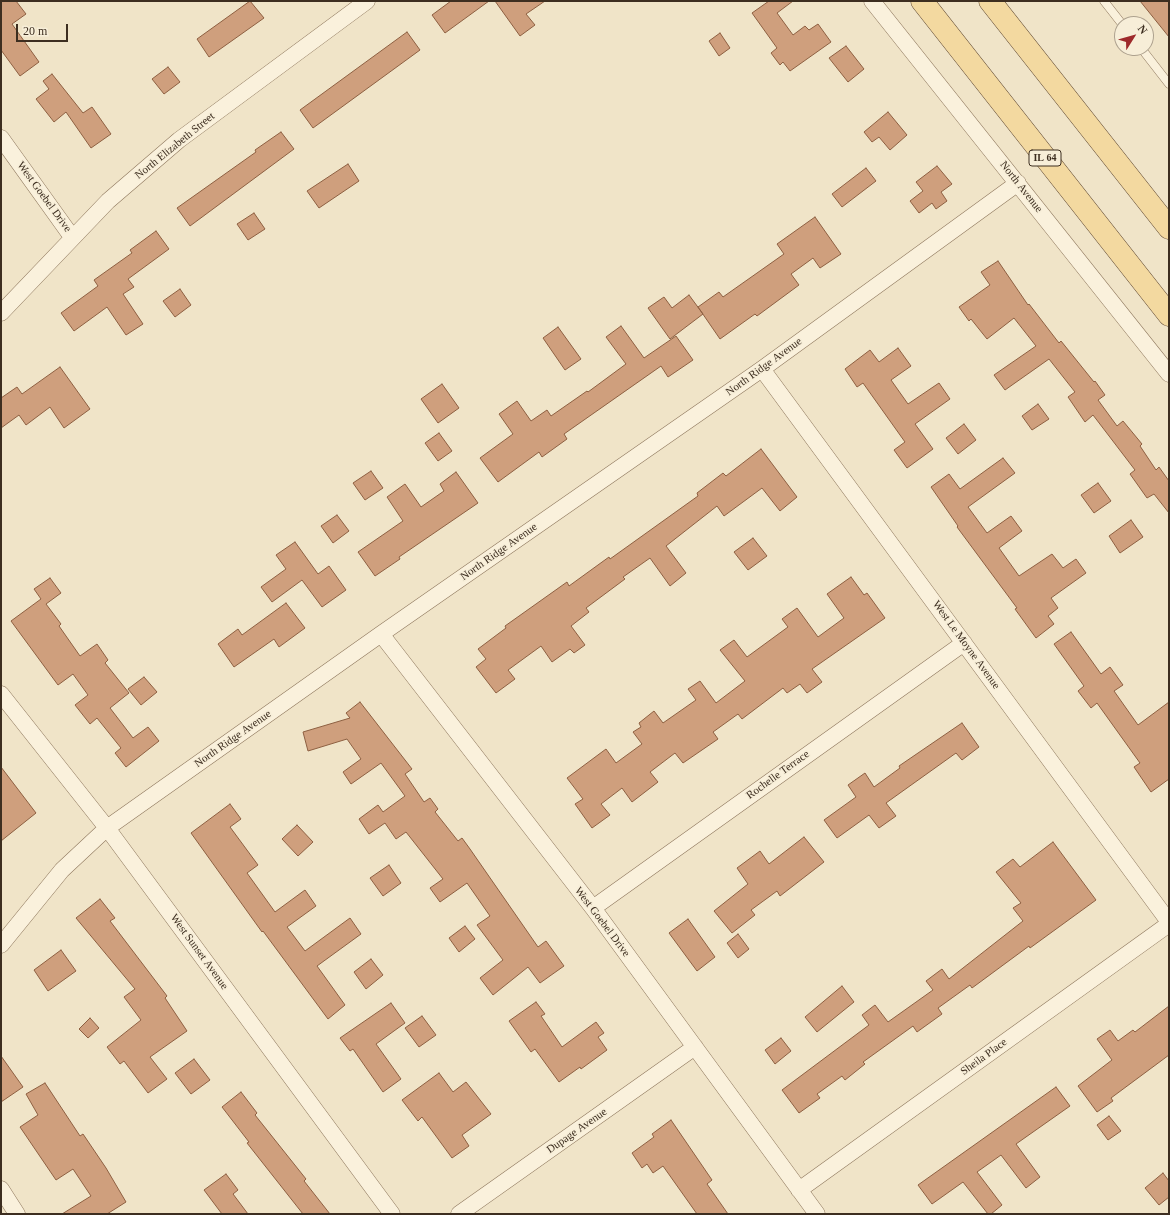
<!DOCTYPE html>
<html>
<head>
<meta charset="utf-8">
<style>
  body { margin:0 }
  #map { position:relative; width:1170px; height:1215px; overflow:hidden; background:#f0e4c8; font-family:Georgia,serif }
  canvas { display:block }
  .frame { position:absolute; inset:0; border:2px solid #3d2e20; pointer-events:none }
  .north { position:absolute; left:1114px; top:16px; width:40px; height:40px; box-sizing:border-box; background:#f7eed8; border:1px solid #ada18e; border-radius:50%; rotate:53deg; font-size:11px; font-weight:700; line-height:16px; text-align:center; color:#3d2e20 }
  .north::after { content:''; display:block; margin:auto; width:14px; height:18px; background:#9e2a2b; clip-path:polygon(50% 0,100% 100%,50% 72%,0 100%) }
  .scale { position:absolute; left:16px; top:24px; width:52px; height:18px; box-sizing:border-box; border:2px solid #3d2e20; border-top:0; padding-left:5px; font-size:12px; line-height:14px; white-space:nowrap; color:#3d2e20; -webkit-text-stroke:3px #f7eed8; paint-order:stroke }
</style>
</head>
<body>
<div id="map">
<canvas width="1170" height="1215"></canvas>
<div class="frame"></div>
<div class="north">N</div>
<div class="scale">20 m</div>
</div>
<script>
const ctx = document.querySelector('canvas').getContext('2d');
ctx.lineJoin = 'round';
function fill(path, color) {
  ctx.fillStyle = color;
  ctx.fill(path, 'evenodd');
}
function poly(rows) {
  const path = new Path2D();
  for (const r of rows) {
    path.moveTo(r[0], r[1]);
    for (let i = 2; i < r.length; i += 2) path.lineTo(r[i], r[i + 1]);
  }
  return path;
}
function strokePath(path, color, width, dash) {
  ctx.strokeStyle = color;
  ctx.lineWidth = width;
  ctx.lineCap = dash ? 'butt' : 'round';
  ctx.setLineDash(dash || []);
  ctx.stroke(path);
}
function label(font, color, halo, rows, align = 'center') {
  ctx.font = font + ' Georgia,serif';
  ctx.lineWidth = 3;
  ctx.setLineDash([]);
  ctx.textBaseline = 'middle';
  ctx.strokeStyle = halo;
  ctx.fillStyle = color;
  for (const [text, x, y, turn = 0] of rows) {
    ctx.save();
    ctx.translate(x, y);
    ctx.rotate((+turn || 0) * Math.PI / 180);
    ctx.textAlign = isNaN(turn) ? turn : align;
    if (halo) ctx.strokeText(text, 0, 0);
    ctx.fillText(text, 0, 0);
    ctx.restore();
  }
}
const building = poly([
  [1,1,16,1,26,14,12,24,39,62,20,76,1,50,1,1],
  [250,1,264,18,209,57,197,39,250,1],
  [451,1,489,1,445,33,432,15,451,1],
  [495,1,545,1,526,14,535,25,520,36,495,1],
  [769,1,793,1,777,13,793,35,805,26,809,30,818,24,831,42,790,71,783,62,780,65,771,53,777,48,752,13,769,1],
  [1140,1,1169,1,1169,37,1140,1],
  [407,32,420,50,313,128,300,110,407,32],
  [720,33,730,48,719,56,709,41,720,33],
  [846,46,864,69,848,82,829,58,846,46],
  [168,67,180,82,164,94,152,79,168,67],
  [52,74,83,113,92,107,111,134,91,148,66,112,54,122,36,99,49,89,43,81,52,74],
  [888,112,907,135,890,150,879,137,872,142,864,132,888,112],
  [281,132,294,149,190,226,177,208,256,152,255,150,281,132],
  [348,164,359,181,319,208,307,191,348,164],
  [937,166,952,184,941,192,947,201,936,209,932,203,919,213,910,201,923,191,916,182,937,166],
  [866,168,876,181,842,207,832,194,866,168],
  [254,213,265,229,248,240,237,224,254,213],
  [815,217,841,254,820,268,813,258,791,274,799,285,757,316,755,314,720,339,698,307,719,292,723,297,784,254,777,244,815,217],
  [156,231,169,249,128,279,134,287,123,294,143,324,126,335,107,307,74,331,61,313,98,286,94,280,132,253,130,250,156,231],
  [998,261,1028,305,1029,304,1059,343,1061,341,1094,382,1095,381,1105,395,1098,400,1117,426,1123,421,1142,444,1140,446,1156,470,1159,467,1169,481,1169,513,1154,494,1147,498,1130,474,1135,470,1093,415,1085,422,1068,397,1075,392,1049,359,1005,390,994,375,1036,346,1014,318,987,339,971,319,969,321,959,307,990,285,981,272,998,261],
  [180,289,191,305,175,317,163,301,180,289],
  [689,295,703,314,670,339,648,308,664,297,672,308,689,295],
  [621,326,644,358,676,336,693,360,668,377,661,366,564,434,567,439,542,457,539,452,498,482,480,458,513,434,499,414,517,401,531,421,547,410,551,416,587,391,588,392,626,364,606,337,621,326],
  [558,327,581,359,565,370,543,338,558,327],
  [898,348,911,366,891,380,908,404,939,383,950,399,915,424,933,449,907,468,894,450,905,442,863,383,857,387,845,369,870,350,879,362,898,348],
  [60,367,90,409,64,428,50,407,26,425,19,415,1,428,1,398,17,387,22,394,60,367],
  [442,384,459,408,438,423,421,399,442,384],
  [1038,404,1049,419,1032,430,1022,416,1038,404],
  [964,424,976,440,958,454,946,438,964,424],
  [439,433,452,451,438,461,425,443,439,433],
  [761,449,797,497,780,511,762,488,724,516,717,506,666,546,686,573,670,586,650,558,623,577,625,579,586,608,589,612,571,626,585,645,574,653,570,649,552,662,541,646,508,670,515,679,496,693,476,667,486,659,478,649,506,628,505,626,567,582,569,586,609,557,610,559,698,496,697,493,723,473,726,476,761,449],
  [1003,458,1015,473,968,507,987,533,1011,516,1022,531,999,548,1019,576,1052,554,1063,568,1076,559,1086,573,1051,598,1058,608,1048,616,1054,624,1036,638,1015,609,1017,608,957,527,958,526,931,487,949,474,960,489,1003,458],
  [371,471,383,488,365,500,353,483,371,471],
  [456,472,478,503,399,557,400,559,375,576,358,552,403,521,387,497,405,484,421,507,444,491,440,484,456,472],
  [1098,483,1111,501,1094,513,1081,495,1098,483],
  [337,515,349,531,333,543,321,526,337,515],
  [1131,520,1143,537,1120,553,1109,536,1131,520],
  [753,538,767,556,748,570,734,552,753,538],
  [295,542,318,574,329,566,346,590,322,607,302,580,272,602,261,587,286,569,276,555,295,542],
  [851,577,864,595,867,593,885,618,812,669,822,682,807,693,800,684,787,693,783,688,742,719,738,714,713,732,718,739,683,763,675,753,650,772,658,782,632,802,622,788,601,804,610,815,592,828,575,804,583,799,567,778,606,749,616,763,642,744,633,732,641,727,639,723,654,711,663,723,696,700,688,689,700,681,716,703,745,681,720,650,734,640,747,657,788,627,782,619,797,608,818,637,844,618,827,594,851,577],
  [50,578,61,593,46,604,61,624,59,626,80,656,97,644,108,660,105,663,129,693,110,708,133,738,148,727,159,741,126,767,115,753,121,748,97,718,90,724,75,705,88,695,73,674,58,685,11,621,41,599,34,589,50,578],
  [286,603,305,628,279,647,274,639,234,667,218,644,238,629,242,635,286,603],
  [1071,632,1101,674,1110,667,1123,685,1114,691,1138,725,1169,702,1169,779,1151,792,1134,767,1140,763,1097,703,1091,708,1078,691,1084,686,1054,644,1071,632],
  [144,677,157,692,141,705,128,689,144,677],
  [360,702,412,769,405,774,424,802,430,798,438,809,435,812,458,841,462,838,470,849,538,947,546,941,564,966,540,983,528,967,493,995,480,978,503,960,477,925,490,916,467,883,440,902,430,888,443,879,406,832,396,839,385,823,369,834,359,819,378,805,383,812,405,796,381,763,351,784,343,772,361,759,347,739,308,751,303,732,350,718,346,713,360,702],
  [962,723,979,747,962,760,956,753,886,803,896,816,879,828,869,815,837,838,824,820,856,797,848,785,865,773,874,787,900,768,899,766,962,723],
  [1,767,36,813,1,841,1,767],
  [230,804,241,819,230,827,258,865,247,873,275,912,305,890,316,906,287,927,305,951,350,918,361,934,317,966,345,1005,328,1019,263,931,262,932,191,833,230,804],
  [297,825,313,842,298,856,282,839,297,825],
  [804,837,824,862,780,896,777,891,751,910,755,915,732,933,714,911,748,884,737,868,760,851,769,864,804,837],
  [1053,842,1096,900,1030,948,1029,946,972,988,970,985,938,1008,942,1014,917,1032,913,1026,863,1062,865,1064,845,1080,842,1076,817,1094,820,1098,799,1113,782,1090,869,1025,862,1015,875,1005,888,1022,933,990,926,981,942,969,949,979,1023,921,1013,908,1021,903,996,872,1013,859,1020,867,1053,842],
  [389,865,401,883,383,896,370,878,389,865],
  [100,899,115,918,110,921,167,996,165,998,187,1031,150,1057,167,1079,148,1093,124,1061,120,1064,107,1047,141,1020,124,997,135,989,76,918,100,899],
  [688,919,715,957,697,971,669,933,688,919],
  [465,926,475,939,459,952,449,938,465,926],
  [738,934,749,949,738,958,727,943,738,934],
  [61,950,76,971,48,991,34,970,61,950],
  [371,959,383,975,366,989,354,972,371,959],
  [842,986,854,1002,817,1032,805,1017,842,986],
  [536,1002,545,1014,541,1016,562,1047,596,1022,604,1033,598,1037,607,1050,581,1069,580,1067,559,1082,535,1049,531,1052,509,1021,536,1002],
  [391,1003,405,1023,376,1044,401,1079,383,1092,353,1049,350,1051,340,1038,391,1003],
  [1169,1006,1169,1055,1111,1098,1113,1101,1097,1112,1078,1086,1112,1060,1097,1039,1110,1030,1118,1041,1133,1030,1135,1032,1169,1006],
  [422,1016,436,1035,419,1047,405,1028,422,1016],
  [90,1018,99,1028,88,1038,79,1029,90,1018],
  [781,1038,791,1051,775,1064,765,1050,781,1038],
  [1,1056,23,1087,1,1102,1,1056],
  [194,1059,210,1080,191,1094,175,1073,194,1059],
  [439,1073,453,1092,466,1082,491,1114,462,1135,469,1146,452,1158,422,1117,418,1121,402,1100,439,1073],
  [45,1083,80,1136,83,1134,106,1168,126,1202,107,1214,62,1214,91,1196,73,1169,56,1180,20,1127,38,1115,26,1094,45,1083],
  [1056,1087,1070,1106,1016,1144,1040,1177,1026,1188,1001,1155,977,1172,1002,1205,991,1214,988,1214,963,1182,932,1204,918,1185,1056,1087],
  [241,1092,257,1113,255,1115,306,1179,304,1181,330,1214,303,1214,247,1143,249,1142,222,1107,241,1092],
  [1109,1116,1121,1131,1108,1140,1097,1125,1109,1116],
  [671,1120,712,1180,707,1184,728,1214,697,1214,663,1166,653,1173,647,1164,642,1168,632,1153,654,1137,652,1134,671,1120],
  [1163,1173,1169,1181,1169,1197,1159,1205,1145,1188,1163,1173],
  [226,1174,238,1190,233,1194,248,1214,222,1214,204,1190,226,1174]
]);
const service = poly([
  [1104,1,1122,24],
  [1141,48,1169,84]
]);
const minor = poly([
  [872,1,1169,374],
  [1,138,72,237],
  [1,313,108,201,179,140,367,1],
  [762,369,1169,922],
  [381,634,593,908,817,1214],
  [1,694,107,828,392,1214],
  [593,908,964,643],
  [1,945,62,870,107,828,381,634,762,369,1018,183],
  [1,1189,17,1214],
  [799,1190,1169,924],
  [459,1214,695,1047]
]);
const primary = poly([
  [922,1,1169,315],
  [990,1,1169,228]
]);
const shields = [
  [1045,158,32]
];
const shieldNames = [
  ["IL 64",1045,158]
];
const streetNames = [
  ["North Elizabeth Street",175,146,-39],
  ["North Avenue",1021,187,52],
  ["West Goebel Drive",44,197,54],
  ["North Ridge Avenue",764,367,-36],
  ["North Ridge Avenue",499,552,-35],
  ["West Le Moyne Avenue",966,645,54],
  ["North Ridge Avenue",233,739,-35],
  ["Rochelle Terrace",778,775,-36],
  ["West Goebel Drive",602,922,53],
  ["West Sunset Avenue",199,952,54],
  ["Sheila Place",984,1057,-36],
  ["Dupage Avenue",577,1131,-35]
];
fill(building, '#cf9f7d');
strokePath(building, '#8d5f41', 1);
strokePath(service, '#8d765c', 9);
strokePath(minor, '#8d765c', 17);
strokePath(primary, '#5b4430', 23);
strokePath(service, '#faf1dc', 8);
strokePath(minor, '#faf1dc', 16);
strokePath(primary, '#f3d9a0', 22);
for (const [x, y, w] of shields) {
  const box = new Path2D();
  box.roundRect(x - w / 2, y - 8, w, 16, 3);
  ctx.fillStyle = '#f7eed8';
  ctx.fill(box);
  strokePath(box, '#3d2e20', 1);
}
label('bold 10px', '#3d2e20', null, shieldNames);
label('11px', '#3d2e20', '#f7eed8', streetNames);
</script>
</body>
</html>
